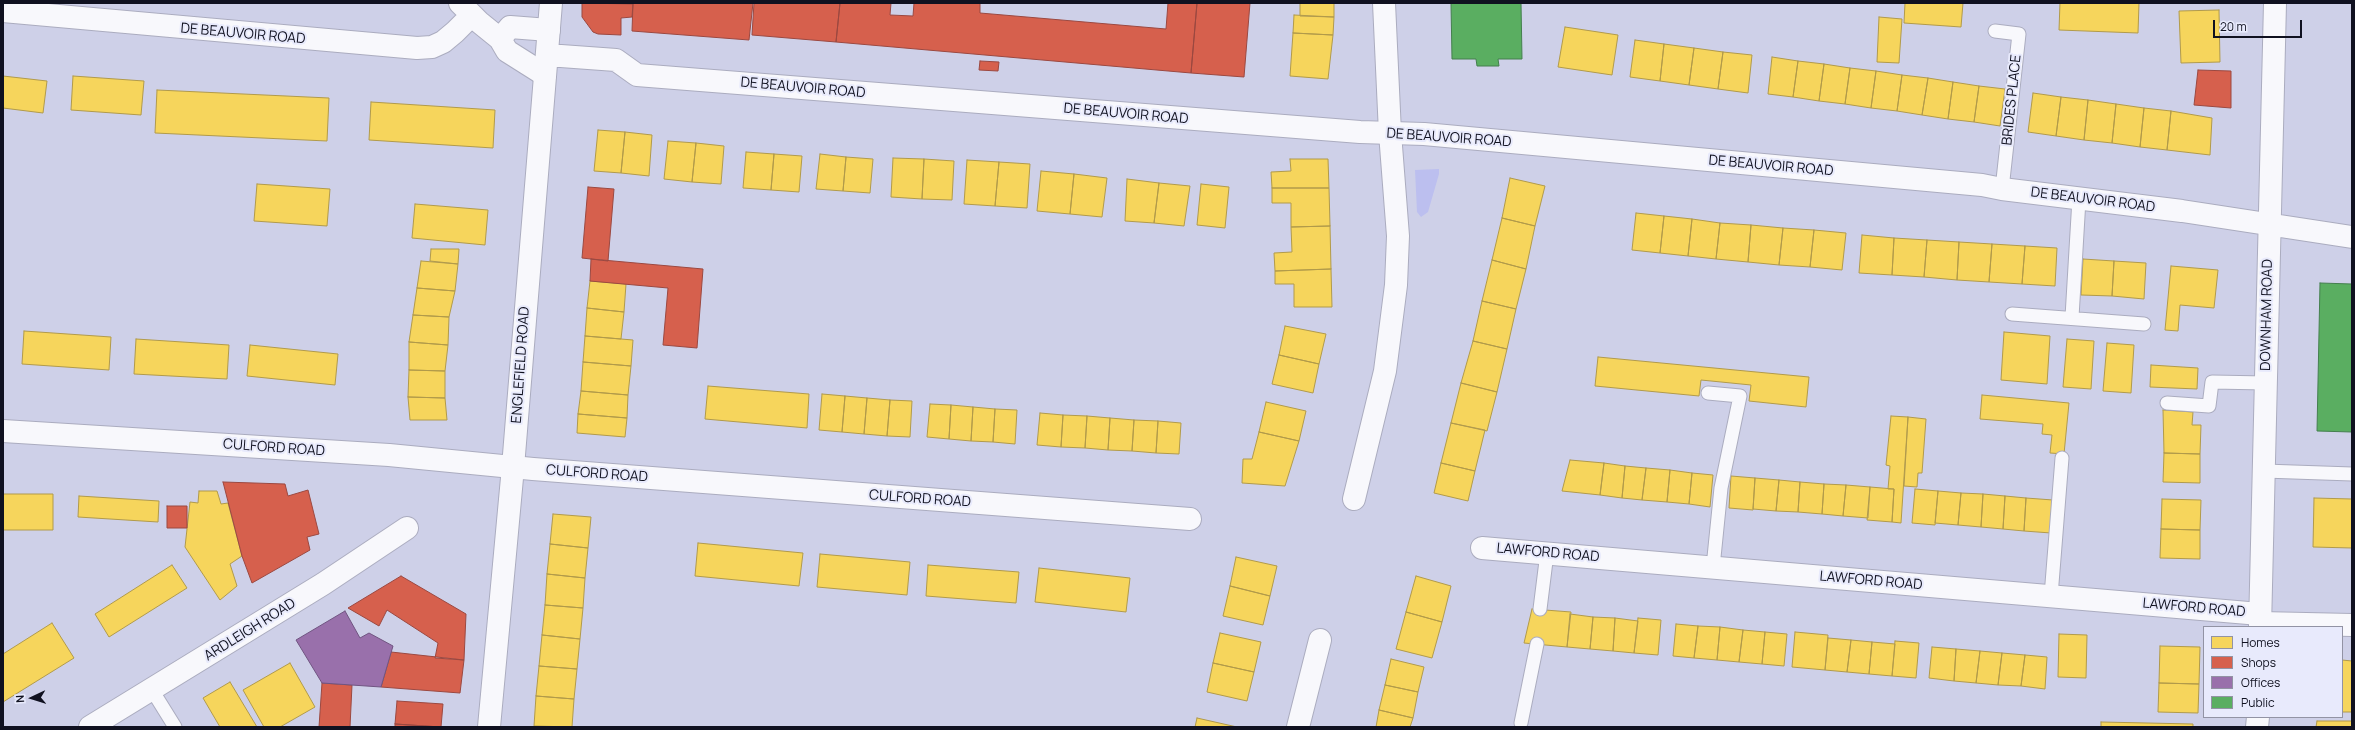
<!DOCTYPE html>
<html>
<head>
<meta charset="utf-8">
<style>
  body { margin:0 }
  #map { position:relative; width:2355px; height:730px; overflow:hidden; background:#ced0e8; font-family:Manrope,sans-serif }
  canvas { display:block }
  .frame { position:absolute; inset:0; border:4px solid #101120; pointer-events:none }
  .legend { position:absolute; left:2203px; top:626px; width:140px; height:92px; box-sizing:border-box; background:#e8eafc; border:1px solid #9293a4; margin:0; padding:5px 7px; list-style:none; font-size:12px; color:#101120 }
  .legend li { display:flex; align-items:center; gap:8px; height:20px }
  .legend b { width:20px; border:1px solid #9293a4 }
  .north { position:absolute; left:12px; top:678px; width:40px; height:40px; -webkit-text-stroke:3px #e8eafc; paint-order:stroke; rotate:266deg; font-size:11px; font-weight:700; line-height:16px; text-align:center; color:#101120 }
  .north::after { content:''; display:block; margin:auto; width:14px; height:18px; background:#101120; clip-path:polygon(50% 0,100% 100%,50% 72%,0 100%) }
  .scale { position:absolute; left:2213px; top:20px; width:89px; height:18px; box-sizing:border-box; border:2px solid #101120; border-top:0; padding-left:5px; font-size:12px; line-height:14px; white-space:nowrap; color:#101120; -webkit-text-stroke:3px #e8eafc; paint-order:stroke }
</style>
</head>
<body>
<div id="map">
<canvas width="2355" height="730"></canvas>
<div class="frame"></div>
<ul class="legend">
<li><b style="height:11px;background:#f6d55c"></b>Homes</li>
<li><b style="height:11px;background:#d6604d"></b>Shops</li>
<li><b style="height:11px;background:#9970ab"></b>Offices</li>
<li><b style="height:11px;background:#5aae61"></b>Public</li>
</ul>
<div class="north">N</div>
<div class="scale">20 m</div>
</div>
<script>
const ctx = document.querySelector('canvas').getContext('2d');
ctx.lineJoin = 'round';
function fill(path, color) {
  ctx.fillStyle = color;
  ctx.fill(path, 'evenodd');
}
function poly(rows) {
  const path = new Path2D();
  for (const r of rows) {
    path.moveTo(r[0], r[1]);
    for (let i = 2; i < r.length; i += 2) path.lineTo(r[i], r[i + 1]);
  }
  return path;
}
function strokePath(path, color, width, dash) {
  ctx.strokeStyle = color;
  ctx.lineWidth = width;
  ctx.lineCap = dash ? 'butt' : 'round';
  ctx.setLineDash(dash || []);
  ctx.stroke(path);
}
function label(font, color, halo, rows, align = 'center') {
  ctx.font = font + ' Manrope,sans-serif';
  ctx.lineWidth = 4;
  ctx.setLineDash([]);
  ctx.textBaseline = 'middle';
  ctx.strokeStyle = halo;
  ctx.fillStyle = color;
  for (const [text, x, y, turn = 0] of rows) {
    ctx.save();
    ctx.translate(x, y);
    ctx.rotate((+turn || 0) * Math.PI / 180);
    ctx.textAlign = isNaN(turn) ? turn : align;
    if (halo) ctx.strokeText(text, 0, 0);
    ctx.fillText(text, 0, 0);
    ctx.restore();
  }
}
const green = poly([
  [1439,169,1439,174,1428,212,1421,217,1417,212,1415,170]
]);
const homes = poly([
  [1300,3,1334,3,1334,17,1300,16,1300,3],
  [1905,3,1963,3,1961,27,1904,23,1905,3],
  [2060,3,2139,3,2138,33,2059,30,2060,3],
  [2219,10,2220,62,2181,63,2179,11,2219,10],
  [1294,15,1334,17,1333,35,1293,33,1294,15],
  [1879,17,1902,19,1899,63,1877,62,1879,17],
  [1565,27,1618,35,1612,75,1558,67,1565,27],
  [1293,33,1333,35,1328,79,1290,76,1293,33],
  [1635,40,1664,44,1660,81,1630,77,1635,40],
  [1664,44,1694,48,1689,85,1660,81,1664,44],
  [1694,48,1723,52,1718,89,1689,85,1694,48],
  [1723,52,1752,55,1748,93,1718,89,1723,52],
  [1772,57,1798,61,1793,97,1768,94,1772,57],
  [1798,61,1824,64,1819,101,1793,97,1798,61],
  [1824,64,1850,68,1845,104,1819,101,1824,64],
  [1850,68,1876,71,1871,108,1845,104,1850,68],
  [1876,71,1902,75,1897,111,1871,108,1876,71],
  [1902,75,1928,78,1922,115,1897,111,1902,75],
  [3,76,47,81,43,113,3,108,3,76],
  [73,76,144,81,141,115,71,110,73,76],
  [1928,78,1953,82,1948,119,1922,115,1928,78],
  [1953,82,1979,86,1974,122,1948,119,1953,82],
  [1979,86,2005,89,2000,126,1974,122,1979,86],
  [157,90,329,98,327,141,155,133,157,90],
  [2033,93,2061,97,2056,136,2028,132,2033,93],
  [2061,97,2088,100,2084,140,2056,136,2061,97],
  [2088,100,2116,104,2112,143,2084,140,2088,100],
  [371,102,495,110,493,148,369,140,371,102],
  [2116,104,2144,108,2140,147,2112,143,2116,104],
  [2144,108,2171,111,2167,150,2140,147,2144,108],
  [2171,111,2212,118,2210,155,2167,150,2171,111],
  [598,130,625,132,621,173,594,171,598,130],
  [625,132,652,135,649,176,621,173,625,132],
  [668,141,696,143,692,182,664,179,668,141],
  [696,143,724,146,721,184,692,182,696,143],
  [746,152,774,154,771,190,743,188,746,152],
  [774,154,802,156,799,192,771,190,774,154],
  [820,154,846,157,843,191,816,189,820,154],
  [846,157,873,159,870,193,843,191,846,157],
  [893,158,924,159,922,199,891,197,893,158],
  [924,159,954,161,952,200,922,199,924,159],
  [1290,159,1328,159,1329,188,1272,188,1271,172,1291,171,1290,159],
  [967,160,999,162,995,206,964,204,967,160],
  [999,162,1030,164,1027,208,995,206,999,162],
  [1041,171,1074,174,1070,214,1037,211,1041,171],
  [1074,174,1107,178,1102,217,1070,214,1074,174],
  [1510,178,1545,186,1535,226,1502,218,1510,178],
  [1127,179,1159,183,1154,223,1125,221,1127,179],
  [1159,183,1190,186,1184,226,1154,223,1159,183],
  [257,184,330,189,327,226,254,221,257,184],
  [1201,184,1229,187,1225,228,1197,225,1201,184],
  [1272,188,1329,188,1330,226,1291,227,1291,203,1272,203,1272,188],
  [415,204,488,210,485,245,412,238,415,204],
  [1636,213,1664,216,1660,253,1632,250,1636,213],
  [1664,216,1692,219,1688,256,1660,253,1664,216],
  [1502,218,1535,226,1526,269,1492,260,1502,218],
  [1692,219,1720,223,1716,259,1688,256,1692,219],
  [1720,223,1751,225,1748,262,1716,259,1720,223],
  [1751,225,1783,228,1779,265,1748,262,1751,225],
  [1330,226,1331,269,1275,271,1274,253,1292,252,1291,227,1330,226],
  [1783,228,1814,230,1810,267,1779,265,1783,228],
  [1814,230,1846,233,1842,270,1810,267,1814,230],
  [1862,235,1894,238,1892,275,1859,273,1862,235],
  [1894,238,1927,240,1924,277,1892,275,1894,238],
  [1927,240,1959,242,1957,280,1924,277,1927,240],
  [1959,242,1992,244,1989,282,1957,280,1959,242],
  [1992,244,2025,246,2022,284,1989,282,1992,244],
  [2025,246,2057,248,2055,286,2022,284,2025,246],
  [431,249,459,249,458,264,430,261,431,249],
  [2083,259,2114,261,2112,296,2081,295,2083,259],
  [1492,260,1526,269,1516,309,1482,301,1492,260],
  [421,261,458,264,455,291,417,288,421,261],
  [2114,261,2146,263,2144,299,2112,296,2114,261],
  [2171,266,2218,270,2214,308,2180,305,2178,331,2165,330,2171,266],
  [1331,269,1332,307,1294,307,1294,284,1275,284,1275,271,1331,269],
  [590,281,626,284,624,312,587,308,590,281],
  [417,288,455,291,449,317,413,315,417,288],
  [1482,301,1516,309,1507,349,1473,341,1482,301],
  [587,308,624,312,621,339,585,336,587,308],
  [413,315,449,317,448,345,409,342,413,315],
  [1285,326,1326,334,1319,364,1279,355,1285,326],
  [24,331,111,337,109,370,22,364,24,331],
  [2004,332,2050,336,2047,384,2001,380,2004,332],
  [585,336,633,340,631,366,583,362,585,336],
  [136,339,229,345,227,379,134,374,136,339],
  [2067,339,2094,341,2091,389,2063,387,2067,339],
  [1473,341,1507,349,1497,392,1461,383,1473,341],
  [409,342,448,345,445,371,409,370,409,342],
  [2107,343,2134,345,2131,393,2103,391,2107,343],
  [250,345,338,354,335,385,247,376,250,345],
  [1279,355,1319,364,1313,393,1272,384,1279,355],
  [1598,357,1809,377,1806,407,1749,401,1751,385,1701,380,1699,396,1595,386,1598,357],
  [583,362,631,366,628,395,581,391,583,362],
  [2151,365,2198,368,2197,389,2150,387,2151,365],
  [409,370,445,371,445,398,408,397,409,370],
  [1461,383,1497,392,1487,431,1451,423,1461,383],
  [708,386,809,394,807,428,705,419,708,386],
  [581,391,628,395,627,418,578,414,581,391],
  [822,394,845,396,842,432,819,430,822,394],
  [1982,395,2069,403,2064,454,2050,453,2052,435,2042,434,2043,424,1980,419,1982,395],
  [845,396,867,398,864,434,842,432,845,396],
  [408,397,445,398,447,420,410,420,408,397],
  [867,398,890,400,887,436,864,434,867,398],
  [890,400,912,401,910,437,887,436,890,400],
  [1266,402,1306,411,1299,441,1259,432,1266,402],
  [930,404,951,405,949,439,927,437,930,404],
  [951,405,973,407,971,441,949,439,951,405],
  [973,407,995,409,993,442,971,441,973,407],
  [995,409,1017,410,1015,444,993,442,995,409],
  [2163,410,2193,412,2192,425,2201,425,2200,454,2164,453,2163,410],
  [1040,413,1063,415,1061,447,1037,445,1040,413],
  [578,414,627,418,625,437,577,433,578,414],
  [1063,415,1087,416,1085,448,1061,447,1063,415],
  [1087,416,1110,418,1108,450,1085,448,1087,416],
  [1891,416,1908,417,1901,523,1892,522,1894,489,1888,489,1890,466,1886,465,1891,416],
  [1908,417,1926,419,1922,473,1918,473,1917,487,1904,486,1908,417],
  [1110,418,1134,420,1132,451,1108,450,1110,418],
  [1134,420,1158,421,1156,453,1132,451,1134,420],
  [1158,421,1181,423,1179,454,1156,453,1158,421],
  [1451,423,1485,430,1475,471,1441,463,1451,423],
  [1259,432,1299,441,1285,486,1242,483,1243,459,1252,459,1259,432],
  [2164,453,2200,454,2200,483,2163,482,2164,453],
  [1570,460,1604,463,1600,495,1562,491,1570,460],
  [1441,463,1475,471,1468,501,1434,493,1441,463],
  [1604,463,1625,466,1622,498,1600,495,1604,463],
  [1625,466,1646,468,1642,500,1622,498,1625,466],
  [1646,468,1670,470,1667,502,1642,500,1646,468],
  [1670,470,1692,473,1689,504,1667,502,1670,470],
  [1692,473,1713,475,1710,507,1689,504,1692,473],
  [1731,476,1755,478,1753,510,1729,508,1731,476],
  [1755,478,1779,480,1776,511,1753,509,1755,478],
  [1779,480,1800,482,1798,512,1776,511,1779,480],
  [1800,482,1824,484,1822,514,1798,512,1800,482],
  [1824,484,1846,485,1843,516,1822,514,1824,484],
  [1846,485,1870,487,1868,518,1843,516,1846,485],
  [1870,487,1894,489,1892,522,1867,520,1870,487],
  [1915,489,1938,491,1935,525,1912,523,1915,489],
  [199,491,217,491,221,504,228,503,242,556,230,564,237,586,220,600,185,547,190,502,198,503,199,491],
  [1938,491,1961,493,1958,525,1935,523,1938,491],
  [1961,493,1983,494,1981,527,1958,525,1961,493],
  [3,494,53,494,53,530,3,530,3,494],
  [1983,494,2005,496,2003,529,1981,527,1983,494],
  [79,496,159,501,158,522,78,517,79,496],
  [2005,496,2026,498,2024,531,2003,529,2005,496],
  [2026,498,2053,500,2051,533,2024,531,2026,498],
  [2314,498,2352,499,2352,548,2313,547,2314,498],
  [2162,499,2201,500,2200,530,2161,529,2162,499],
  [553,514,591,517,588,548,550,544,553,514],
  [2161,529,2200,530,2200,559,2160,558,2161,529],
  [698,543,803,553,799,586,695,576,698,543],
  [550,544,588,548,585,578,547,574,550,544],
  [820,554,910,562,907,595,817,587,820,554],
  [1236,557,1277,566,1270,596,1230,586,1236,557],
  [172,565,187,588,109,637,95,614,172,565],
  [928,565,1019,572,1016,603,926,596,928,565],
  [1039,568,1130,578,1126,612,1035,602,1039,568],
  [547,574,585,578,583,608,545,605,547,574],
  [1416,576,1451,586,1442,622,1406,612,1416,576],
  [1230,586,1270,596,1263,625,1223,616,1230,586],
  [545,605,583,608,580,639,542,635,545,605],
  [1532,609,1571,612,1567,647,1524,643,1532,609],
  [1406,612,1442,622,1432,658,1396,649,1406,612],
  [1570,614,1593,617,1590,649,1567,647,1570,614],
  [1593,617,1615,618,1613,651,1590,649,1593,617],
  [1615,618,1638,621,1634,653,1613,651,1615,618],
  [1638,618,1661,620,1658,655,1634,653,1638,618],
  [52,623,74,658,3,702,3,654,52,623],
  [1676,624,1698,626,1694,658,1673,656,1676,624],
  [1698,626,1720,627,1717,660,1694,658,1698,626],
  [1720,627,1743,630,1739,662,1717,660,1720,627],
  [1743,630,1765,632,1762,664,1739,662,1743,630],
  [1765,632,1787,634,1784,666,1762,664,1765,632],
  [1795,632,1828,635,1825,670,1792,667,1795,632],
  [1220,633,1261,642,1254,672,1213,663,1220,633],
  [2059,634,2087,635,2086,678,2058,677,2059,634],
  [542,635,580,639,577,669,539,666,542,635],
  [1828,638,1851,640,1847,672,1825,670,1828,638],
  [1851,640,1872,642,1869,674,1847,672,1851,640],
  [1895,641,1919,643,1916,678,1892,676,1895,641],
  [1872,642,1895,644,1892,676,1869,674,1872,642],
  [2160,646,2200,647,2199,684,2159,683,2160,646],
  [1932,647,1956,649,1954,681,1929,678,1932,647],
  [1956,649,1980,651,1976,683,1954,681,1956,649],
  [1980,651,2002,653,1998,685,1976,683,1980,651],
  [2002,653,2025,655,2021,686,1998,685,2002,653],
  [2025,655,2047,657,2045,689,2021,686,2025,655],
  [1391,659,1424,667,1418,692,1385,685,1391,659],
  [2342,660,2352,661,2352,712,2342,712,2342,660],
  [290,663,315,707,280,727,264,727,243,690,290,663],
  [1213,663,1254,672,1247,701,1207,692,1213,663],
  [539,666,577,669,574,699,536,696,539,666],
  [230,682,257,727,220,727,203,698,230,682],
  [2159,683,2199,684,2198,713,2158,712,2159,683],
  [1385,685,1418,692,1413,718,1379,710,1385,685],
  [536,696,574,699,572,727,534,726,536,696],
  [1379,710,1413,718,1410,727,1376,727,1379,710],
  [1197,718,1237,727,1195,727,1197,718],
  [2317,721,2352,721,2352,727,2316,727,2317,721],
  [2101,722,2193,724,2193,727,2101,727,2101,722]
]);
const shops = poly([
  [582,3,633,4,632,17,621,18,621,35,598,34,593,32,582,17,582,3],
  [753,3,749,40,632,31,633,3,753,3],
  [754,3,840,3,836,42,752,35,754,3],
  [840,3,891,3,890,15,913,16,914,3,980,3,980,13,1166,29,1168,3,1197,3,1191,73,836,42,840,3],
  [1197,3,1250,3,1244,77,1191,73,1197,3],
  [980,61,999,62,998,71,979,70,980,61],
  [2198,70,2231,71,2231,108,2194,105,2198,70],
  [588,187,614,189,608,261,582,258,588,187],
  [591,259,703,269,697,348,663,345,668,288,590,281,591,259],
  [223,482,285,484,288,496,308,490,319,534,307,537,310,550,252,583,242,556,223,482],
  [167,506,187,506,187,528,167,528,167,506],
  [401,576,466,614,464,660,435,658,438,643,387,610,379,626,348,608,401,576],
  [391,652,464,660,460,693,381,687,391,652],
  [322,683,352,685,350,727,319,727,322,683],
  [397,701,443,704,441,727,395,724,397,701],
  [395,724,440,727,395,727,395,724]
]);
const offices = poly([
  [345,611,360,638,369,633,393,646,381,687,322,683,296,640,345,611]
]);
const public = poly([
  [1451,3,1521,3,1522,59,1498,59,1499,66,1477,66,1476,59,1452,59,1451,3],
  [2320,283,2352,284,2352,432,2317,431,2320,283]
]);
const service = poly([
  [1995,31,2019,34,2002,189],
  [2012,314,2144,324],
  [2072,317,2079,199],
  [1708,393,1740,396,1721,488,1713,567],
  [2167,403,2209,406,2212,382,2266,383],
  [2264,471,2352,474],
  [2051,596,2062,458],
  [1540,609,1547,553],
  [152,690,175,727],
  [1521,723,1537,644]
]);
const minor = poly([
  [460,3,479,22,500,39,507,51,545,75],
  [3,11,417,48,432,47,443,42,455,32,472,15],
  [500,39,510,27,549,30],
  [3,431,389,455,533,469,1190,519],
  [1354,499,1385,371,1396,285,1398,236,1390,133,1384,3],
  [1482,548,2260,614],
  [2260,623,2352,625],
  [90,727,323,584,407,528],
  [1298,727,1320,640]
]);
const tertiary = poly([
  [547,55,616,60,637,75,1360,132,1424,134,1982,185,2002,189,2182,211,2352,237],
  [2260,627,2275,3],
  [489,727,513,467,551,3],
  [2257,727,2258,717]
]);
const streetNames = [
  ["DE BEAUVOIR ROAD",243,34,5],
  ["DE BEAUVOIR ROAD",803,88,5],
  ["BRIDES PLACE",2012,100,-84],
  ["DE BEAUVOIR ROAD",1126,114,5],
  ["DE BEAUVOIR ROAD",1449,138,4],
  ["DE BEAUVOIR ROAD",1771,166,5],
  ["DE BEAUVOIR ROAD",2093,200,7],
  ["DOWNHAM ROAD",2267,315,-89],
  ["ENGLEFIELD ROAD",521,365,-86],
  ["CULFORD ROAD",274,448,4],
  ["CULFORD ROAD",597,474,4],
  ["CULFORD ROAD",920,499,4],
  ["LAWFORD ROAD",1548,553,5],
  ["LAWFORD ROAD",1871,581,5],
  ["LAWFORD ROAD",2194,608,5],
  ["ARDLEIGH ROAD",250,630,-32]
];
fill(green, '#bcbfef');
fill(homes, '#f6d55c');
strokePath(homes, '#b19a4a', 1);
fill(shops, '#d6604d');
strokePath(shops, '#9b4840', 1);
fill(offices, '#9970ab');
strokePath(offices, '#705481', 1);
fill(public, '#5aae61');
strokePath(public, '#447f4e', 1);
strokePath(service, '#abacbf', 15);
strokePath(minor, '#abacbf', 24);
strokePath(tertiary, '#abacbf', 24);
strokePath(service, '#f8f8fc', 13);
strokePath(minor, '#f8f8fc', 22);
strokePath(tertiary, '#f8f8fc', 22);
label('14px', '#101120', '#e8eafc', streetNames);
</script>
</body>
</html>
